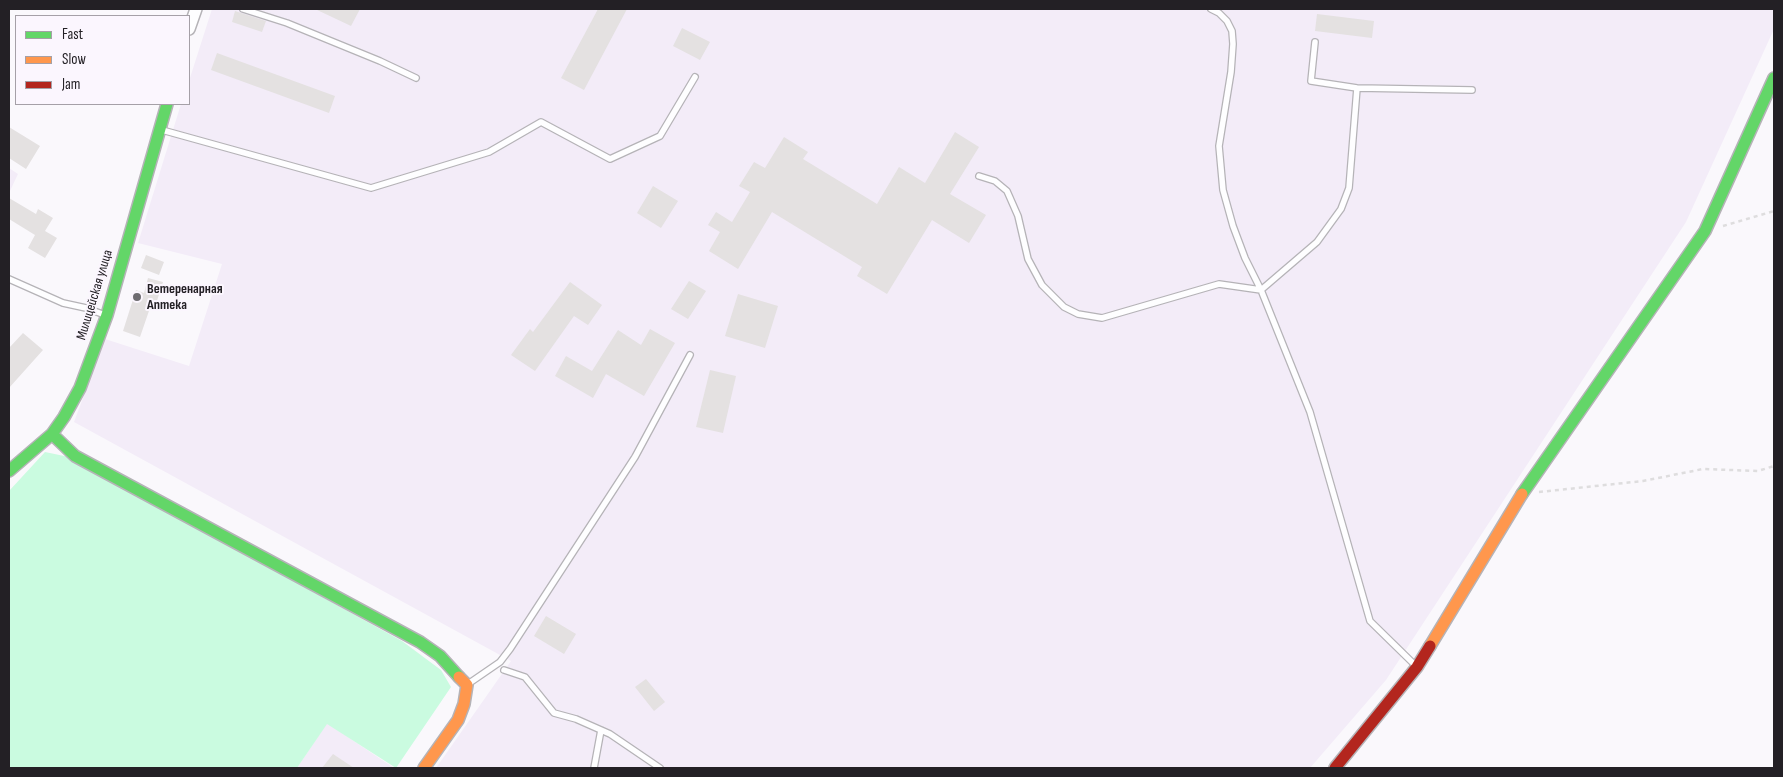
<!DOCTYPE html>
<html>
<head>
<meta charset="utf-8">
<style>
  body { margin:0 }
  #map { position:relative; width:1783px; height:777px; overflow:hidden; background:#faf8fc; font-family:"Sofia Sans Condensed",sans-serif }
  canvas { display:block }
  .frame { position:absolute; inset:0; border:10px solid #232025; pointer-events:none }
  .legend { position:absolute; left:15px; top:15px; width:175px; height:90px; box-sizing:border-box; background:#fbf6fe; border:1px solid #a5a0a7; margin:0; padding:6px 9px; list-style:none; font-size:15px; color:#232025 }
  .legend li { display:flex; align-items:center; gap:10px; height:25px }
  .legend b { width:25px; border:1px solid #a5a0a7 }
</style>
</head>
<body>
<div id="map">
<canvas width="1783" height="777"></canvas>
<div class="frame"></div>
<ul class="legend">
<li><b style="height:6px;background:#63d668"></b>Fast</li>
<li><b style="height:6px;background:#ff974d"></b>Slow</li>
<li><b style="height:6px;background:#b3261e"></b>Jam</li>
</ul>
</div>
<script>
const ctx = document.querySelector('canvas').getContext('2d');
ctx.lineJoin = 'round';
function fill(path, color) {
  ctx.fillStyle = color;
  ctx.fill(path, 'evenodd');
}
function poly(rows) {
  const path = new Path2D();
  for (const r of rows) {
    path.moveTo(r[0], r[1]);
    for (let i = 2; i < r.length; i += 2) path.lineTo(r[i], r[i + 1]);
  }
  return path;
}
function strokePath(path, color, width, dash) {
  ctx.strokeStyle = color;
  ctx.lineWidth = width;
  ctx.lineCap = dash ? 'butt' : 'round';
  ctx.setLineDash(dash || []);
  ctx.stroke(path);
}
function label(font, color, halo, rows, align = 'center') {
  ctx.font = font + ' "Sofia Sans Condensed",sans-serif';
  ctx.lineWidth = 4;
  ctx.setLineDash([]);
  ctx.textBaseline = 'middle';
  ctx.strokeStyle = halo;
  ctx.fillStyle = color;
  for (const [text, x, y, turn = 0] of rows) {
    ctx.save();
    ctx.translate(x, y);
    ctx.rotate((+turn || 0) * Math.PI / 180);
    ctx.textAlign = isNaN(turn) ? turn : align;
    if (halo) ctx.strokeText(text, 0, 0);
    ctx.fillText(text, 0, 0);
    ctx.restore();
  }
}
const built = poly([
  [212,9,1774,9,1774,29,1686,222,1386,680,1310,768,436,768,511,661,74,422,105,339,189,366,222,264,138,243,181,104,189,104,189,81],
  [9,168,18,174,9,193],
  [327,723,394,768,297,768]
]);
const green = poly([
  [45,452,69,457,402,641,441,670,451,687,396,768,327,724,297,768,9,768,9,491]
]);
const building = poly([
  [315,9,360,9,351,26],
  [598,9,627,9,584,90,561,78],
  [235,11,266,21,262,32,232,22],
  [1317,14,1374,21,1372,38,1315,31],
  [682,28,710,42,700,60,673,46],
  [217,53,335,96,329,113,211,70],
  [9,127,40,146,26,169,9,158],
  [955,132,979,147,950,194,986,215,969,243,932,220,887,294,857,276,862,267,772,212,738,269,709,251,720,232,708,225,716,212,732,222,750,192,739,186,754,162,765,168,784,137,808,152,803,159,877,204,899,167,925,183],
  [653,186,678,201,661,228,637,213],
  [9,198,36,214,38,209,53,218,45,231,57,238,45,258,28,248,35,235,9,219],
  [146,255,164,262,159,275,141,268],
  [148,278,163,282,154,310,150,308,140,337,123,331,136,290,144,293],
  [689,281,706,291,688,319,671,309],
  [570,282,602,305,588,325,574,316,535,371,511,355,530,329,533,332],
  [738,294,778,306,765,348,725,336],
  [650,329,675,343,644,396,606,374,593,398,555,376,566,356,592,371,618,330,641,345],
  [23,333,43,350,9,388,9,348],
  [710,370,736,376,723,433,696,427],
  [546,616,576,634,564,654,534,636],
  [646,679,665,702,654,711,635,687],
  [333,754,354,768,322,768]
]);
const path = poly([
  [1723,226,1774,211],
  [1539,492,1643,481,1703,469,1758,471,1774,466]
]);
const lane = poly([
  [243,9,287,23,380,61,416,78],
  [1211,9,1219,13,1227,21,1232,31,1233,44,1231,72,1219,146,1223,190,1233,226,1245,258,1261,290],
  [1315,42,1311,81,1357,88,1472,90],
  [1357,88,1349,188,1341,209,1317,242,1261,290,1310,412,1370,621,1417,667],
  [162,130,371,188,489,152,541,122,610,159,660,136,695,77],
  [979,176,995,181,1007,191,1018,216,1028,259,1042,285,1064,307,1078,314,1102,318,1219,284,1261,290],
  [9,279,63,303,86,308,105,315],
  [504,670,525,677,554,713,576,719,610,734,660,768],
  [468,684,500,662,510,649,635,457,690,355],
  [594,768,601,730]
]);
const street = poly([
  [189,29,196,9]
]);
const fast = poly([
  [52,434,75,456,420,642,440,656,459,677],
  [9,471,52,434,64,417,80,388,107,315,167,104],
  [1522,494,1705,231,1774,78]
]);
const slow = poly([
  [1430,646,1522,494],
  [424,768,458,720,464,704,467,685,459,677]
]);
const jam = poly([
  [1335,768,1417,667,1430,646]
]);
const markers = [
  [137,297,5,"#6e6c70"]
];
const poiNames = [
  ["Ветеренарная",147,289],
  ["Аптека",147,305]
];
const streetNames = [
  ["Милицейская улица",95,295,-73]
];
fill(built, '#f3ecf8');
fill(green, '#cafbe0');
fill(building, '#e4e1e1');
strokePath(lane, '#b5b3b7', 8);
strokePath(street, '#b5b3b7', 14);
strokePath(fast, '#b5b3b7', 14);
strokePath(slow, '#b5b3b7', 14);
strokePath(jam, '#b5b3b7', 14);
strokePath(path, '#deddde', 2.5, [4, 4]);
strokePath(lane, '#fefeff', 5.5);
strokePath(street, '#fefeff', 11);
strokePath(fast, '#63d668', 11);
strokePath(slow, '#ff974d', 11);
strokePath(jam, '#b3261e', 11);
for (const [x, y, r, color] of markers) {
  const dot = new Path2D();
  dot.arc(x, y, r, 0, 2 * Math.PI);
  ctx.fillStyle = color;
  ctx.fill(dot);
  strokePath(dot, '#fbf6fe', 2);
}
label('bold 14px', '#232025', '#fbf6fe', poiNames, 'left');
label('14px', '#232025', '#fbf6fe', streetNames);
</script>
</body>
</html>
